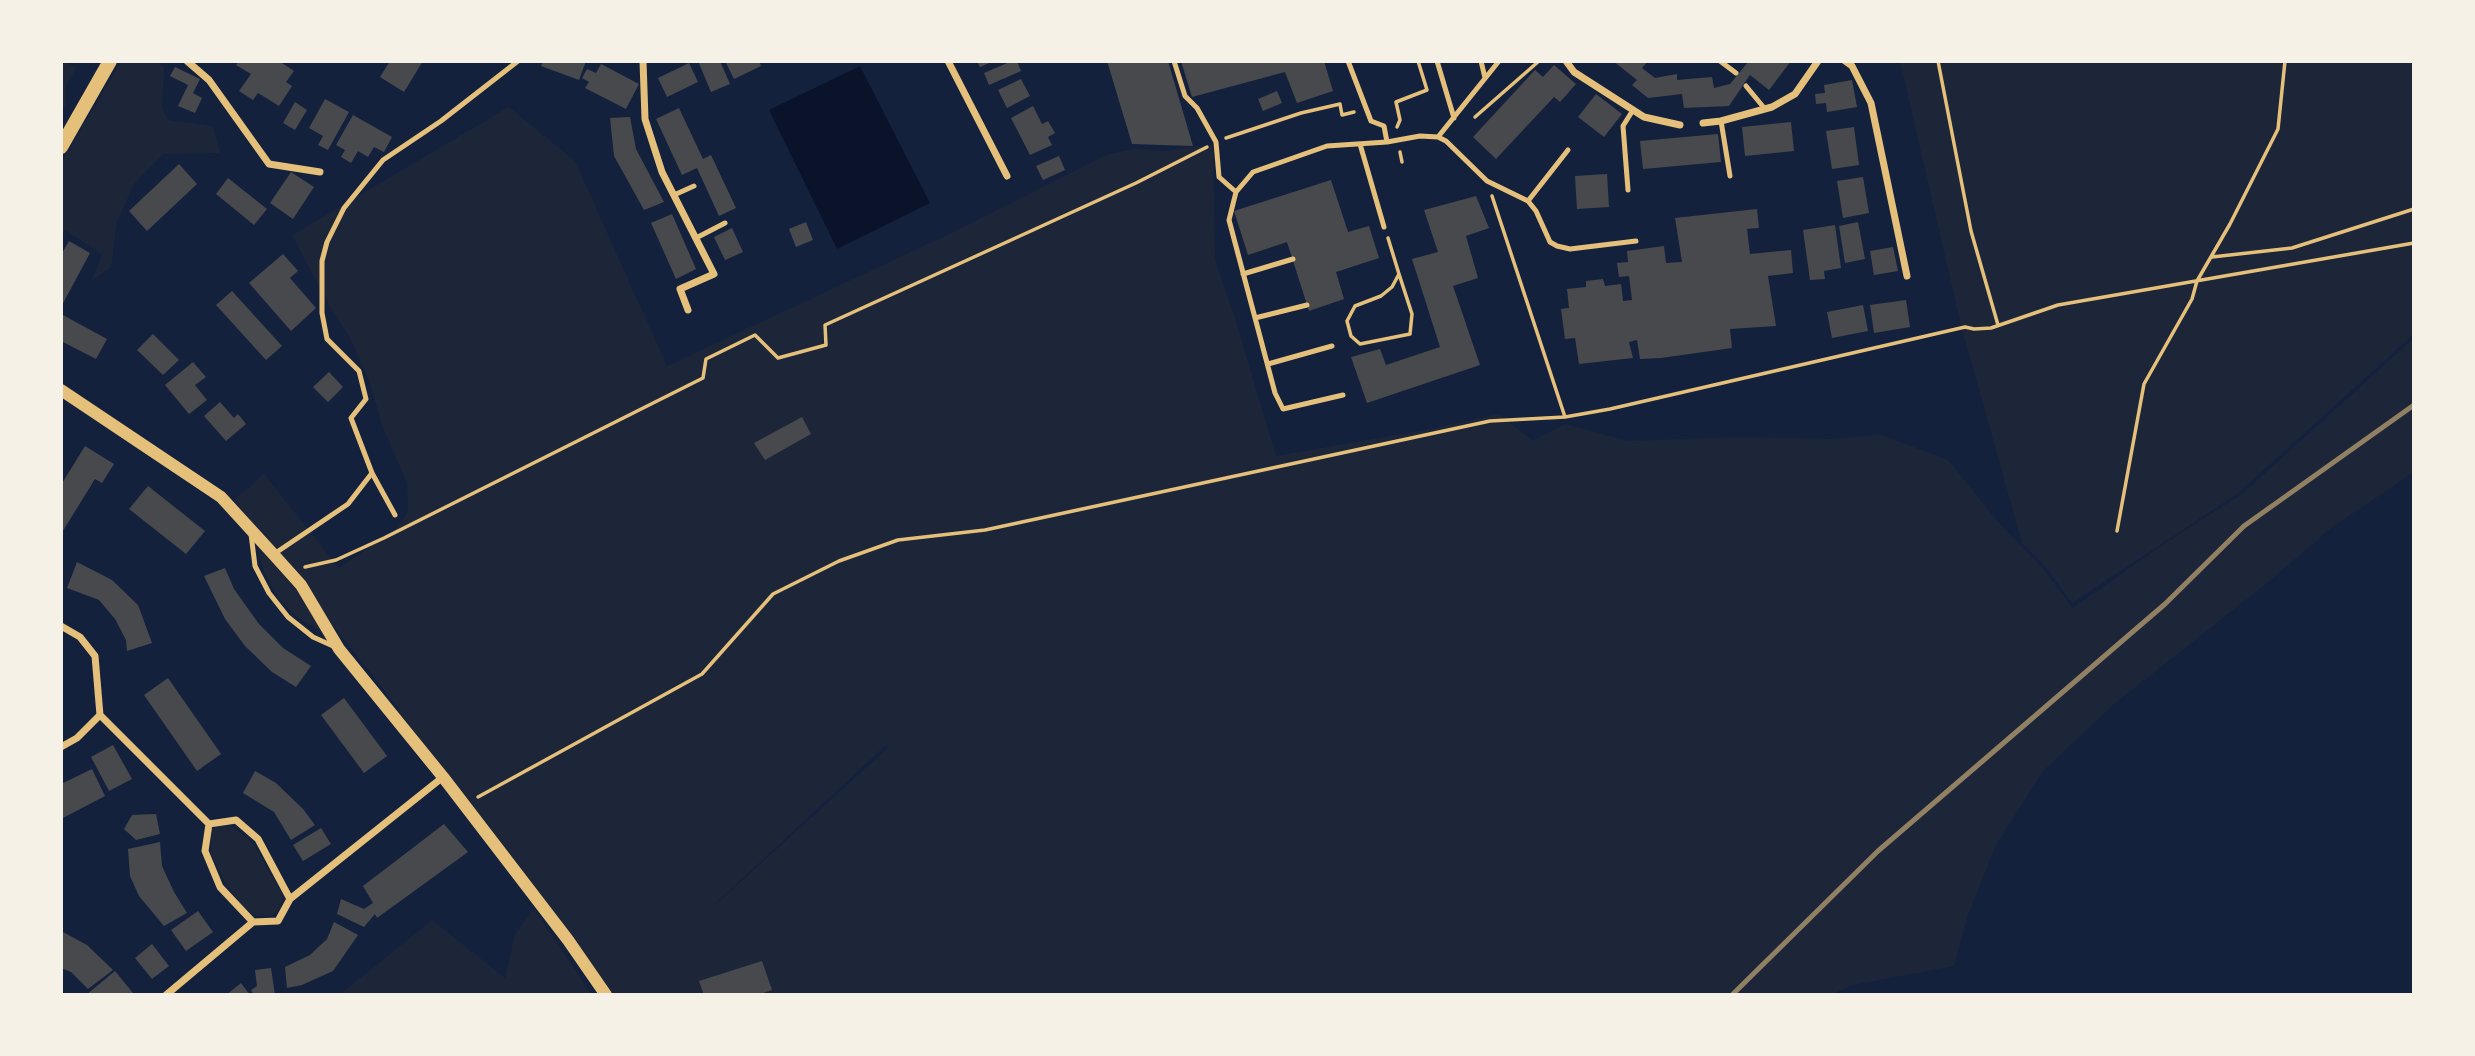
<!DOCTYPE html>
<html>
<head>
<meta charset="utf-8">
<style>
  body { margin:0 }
  #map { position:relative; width:2475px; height:1056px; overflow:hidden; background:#14213d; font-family:Overpass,sans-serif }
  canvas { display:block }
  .frame { position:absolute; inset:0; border:63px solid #f6f1e7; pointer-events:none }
</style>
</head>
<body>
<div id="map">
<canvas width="2475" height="1056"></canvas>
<div class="frame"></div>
</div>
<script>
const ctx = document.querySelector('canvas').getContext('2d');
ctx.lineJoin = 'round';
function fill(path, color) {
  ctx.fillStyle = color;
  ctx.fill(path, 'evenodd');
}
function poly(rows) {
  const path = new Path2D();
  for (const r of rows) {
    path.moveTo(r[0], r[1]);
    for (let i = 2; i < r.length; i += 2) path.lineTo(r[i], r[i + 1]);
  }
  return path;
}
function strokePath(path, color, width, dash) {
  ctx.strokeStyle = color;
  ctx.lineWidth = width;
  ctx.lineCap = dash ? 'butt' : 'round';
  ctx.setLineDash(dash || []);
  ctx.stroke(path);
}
const green = poly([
  [61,61,77,67,66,86,66,104,61,112],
  [121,61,155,61,164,67,162,108,168,120,213,126,220,153,163,154,134,184,117,222,111,267,92,281,102,254,65,230,61,236,61,163],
  [1900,61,2414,61,2414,334,2237,494,2072,603,2045,566,2022,543,1961,325],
  [509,107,575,161,667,366,943,237,1106,155,1132,149,1165,151,1213,145,1215,260,1234,315,1276,456,1430,429,1499,414,1533,441,1565,424,1628,441,1740,437,1833,439,1882,435,1948,460,1999,523,2039,564,2073,608,2164,544,2242,494,2414,338,2414,472,2331,528,2266,584,2114,704,2043,771,1996,845,1968,915,1954,966,1853,985,1830,995,610,995,396,712,399,709,234,500,264,474,339,568,395,530,408,512,407,483,382,425,370,383,349,336,328,303,292,235],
  [886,745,888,748,715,905,715,904],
  [256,540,295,587,324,633,299,619,278,598,264,572],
  [218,826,231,826,252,842,284,897,277,912,268,917,254,915,238,901,223,879,211,854,211,830],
  [534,909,592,995,339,995,432,920,505,978,515,934]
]);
const water = poly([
  [860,66,930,203,837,249,769,110]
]);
const building = poly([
  [239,61,279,61,294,71,286,82,292,86,279,106,258,93,253,100,239,91,251,74,236,65],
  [390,61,423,61,404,92,380,77],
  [543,61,586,61,579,80,541,66],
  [698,61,720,61,730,84,711,92],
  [725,61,759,61,761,66,734,79],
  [977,61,994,61,980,67],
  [1012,61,1017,61,1021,71,989,85,984,73],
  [1107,61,1168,61,1193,146,1132,144],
  [1181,61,1324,61,1333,91,1297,103,1285,72,1192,97],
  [1613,61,1648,61,1642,68,1655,78,1677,74,1677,80,1712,77,1714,88,1730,84,1749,61,1791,61,1769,90,1750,75,1729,106,1684,108,1682,94,1648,98,1632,85,1637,80],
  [689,63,698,82,667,97,658,78],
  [601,64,639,84,626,109,585,88,589,82,582,78,587,69,596,73],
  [1554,65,1576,84,1560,102,1554,97,1496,159,1473,137,1535,70,1543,77],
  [175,67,200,79,193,93,202,98,195,113,178,106,188,85,170,76],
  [1021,79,1030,96,1007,108,998,90],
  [1852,80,1857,107,1827,112,1826,103,1816,104,1815,94,1825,93,1824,85],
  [1277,91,1282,103,1263,111,1258,99],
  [1596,94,1622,114,1604,137,1578,117],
  [325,99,349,112,328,150,318,145,323,136,309,128],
  [295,102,307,110,295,130,283,123],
  [1033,106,1042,124,1048,121,1055,133,1048,137,1052,145,1030,155,1011,118],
  [679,108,703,159,711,155,736,208,719,216,697,168,682,175,656,119],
  [353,115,392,137,384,152,374,147,368,157,358,151,351,163,341,157,345,150,336,145],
  [630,117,636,149,664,202,644,210,614,156,610,118],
  [1791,122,1794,151,1745,156,1742,127],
  [1854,127,1859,165,1832,169,1826,131],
  [1718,134,1721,162,1643,169,1640,141],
  [1059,156,1065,170,1043,180,1036,166],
  [179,164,197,184,147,231,129,211],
  [291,172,314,187,293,219,270,203],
  [1607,174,1609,207,1577,209,1575,176],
  [1863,177,1869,213,1843,218,1837,181],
  [228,178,267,209,254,225,216,194],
  [1331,180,1348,232,1369,226,1379,258,1336,272,1344,299,1309,311,1287,242,1248,255,1234,211],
  [1476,196,1489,228,1466,236,1478,278,1453,286,1480,365,1367,403,1351,357,1380,349,1386,365,1440,347,1412,259,1438,252,1424,210],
  [1757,209,1759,228,1747,229,1750,254,1791,250,1793,273,1768,276,1776,326,1730,329,1732,348,1661,358,1640,359,1637,340,1629,342,1633,358,1579,364,1575,338,1565,339,1561,309,1569,308,1567,289,1586,287,1586,281,1603,279,1605,286,1621,284,1623,301,1632,300,1629,276,1619,277,1617,263,1628,262,1627,251,1664,246,1666,263,1682,262,1675,218],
  [672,214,696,269,676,279,651,223],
  [806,222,813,240,796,247,789,229],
  [1858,222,1865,259,1845,263,1839,226],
  [1835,225,1841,268,1824,271,1825,279,1810,280,1803,230],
  [732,228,743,252,725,260,714,237],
  [69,241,90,253,61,307,61,255],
  [1893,247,1898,271,1874,275,1870,251],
  [283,254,298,271,290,278,316,308,291,331,249,283],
  [232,291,282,346,266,360,216,305],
  [1906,300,1910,327,1874,333,1870,305],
  [1863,305,1868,331,1832,338,1827,312],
  [61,314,107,339,96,359,61,341],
  [153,334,179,360,163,375,137,350],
  [193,362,206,377,195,385,207,400,189,414,165,385],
  [329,372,343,387,328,402,313,387],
  [220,402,234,418,238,414,246,424,226,441,204,416],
  [802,417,811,434,765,460,754,443],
  [85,446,114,464,102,483,95,479,61,534,61,485],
  [148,486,205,531,186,554,129,509],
  [77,562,112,580,138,605,152,643,127,651,126,640,115,619,99,600,67,588],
  [225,568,234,589,259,624,283,648,311,666,296,687,272,672,245,646,225,619,204,576],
  [168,678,221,754,197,771,144,695],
  [344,698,387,756,364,773,321,715],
  [113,745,132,779,109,791,91,757],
  [92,769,105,796,61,819,61,784],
  [255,771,276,783,303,809,315,825,291,840,274,812,243,793],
  [156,814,160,834,136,840,124,829,132,815],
  [444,824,468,852,377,918,375,914,364,927,337,914,341,899,364,909,373,903,363,886],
  [321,828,331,844,303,861,293,845],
  [160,842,162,866,174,892,187,913,164,926,139,896,130,876,128,849],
  [198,911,213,932,186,951,171,930],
  [334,922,358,935,333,971,302,985,287,988,285,967,310,955,327,939],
  [61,931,87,945,113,970,88,989,71,972,61,968],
  [152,944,169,966,152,979,135,958],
  [762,961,772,990,757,995,704,995,699,981],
  [271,968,275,995,254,995,251,990,257,986,255,970],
  [115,971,133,993,86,995],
  [241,983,250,995,226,995]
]);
const path = poly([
  [1938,61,1971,231,1998,325],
  [1475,117,1539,61],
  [1397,127,1400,120,1396,102,1427,90,1418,61],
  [1226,138,1301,113,1340,104,1342,115,1354,112],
  [1400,152,1402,162],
  [1492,196,1565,417],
  [1388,238,1399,274,1412,314,1410,334,1360,344,1351,336,1347,321,1355,306,1381,296,1392,287,1399,274],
  [2212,257,2292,248,2414,209],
  [2117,531,2144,384,2192,299,2197,281,2230,224,2278,129,2285,61],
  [305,567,336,560,384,538,703,378,706,359,755,335,778,358,826,345,825,325,1136,183,1207,147],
  [478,797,702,674,773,594,839,561,898,540,985,530,1490,421,1565,417,1610,409,1965,327,1974,329,1991,328,2058,305,2414,243]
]);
const service = poly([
  [1174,61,1185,96,1197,108,1216,142,1219,177,1236,192],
  [1348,61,1371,121,1384,126,1387,142],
  [1437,61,1454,118],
  [1481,61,1485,78],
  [1720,61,1736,73],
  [1746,86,1765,109],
  [1721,121,1730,176],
  [1438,137,1499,61],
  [1360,144,1384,227],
  [1628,190,1623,126,1633,110],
  [674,195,694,186],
  [1528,201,1568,150],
  [696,238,725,223],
  [1243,274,1293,259],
  [1255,318,1307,305],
  [1268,364,1332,346],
  [1343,395,1283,409,1275,393,1229,220,1236,192,1253,172,1327,146,1387,142,1420,136,1438,137,1446,141,1487,181,1528,201,1536,211,1550,242,1557,246,1570,249,1636,241],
  [372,473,395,515],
  [251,534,255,566,269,593,288,617,313,637,333,646],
  [274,554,348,504,372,473,351,418,366,399,359,371,327,339,322,313,322,261,327,242,344,208,383,160,441,121,518,61]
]);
const minor = poly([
  [187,61,209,80,269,164,320,172],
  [643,61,645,119,662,172,714,274,680,289,688,310],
  [948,61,1007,176],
  [1566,61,1574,72,1644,117,1680,125],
  [1845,61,1852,66,1871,103,1907,276],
  [1703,123,1721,121,1772,107,1795,94,1818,61],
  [61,626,80,637,95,656,100,715,77,738,61,747],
  [100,715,209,824],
  [253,922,220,887,205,851,209,824,236,820,258,839,290,899],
  [166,995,253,922,278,921,290,899,443,777]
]);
const tertiary = poly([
  [61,390,221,497,274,555,301,585,339,649,443,777,568,940,606,995]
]);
const secondary = poly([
  [61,147,110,61]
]);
const rail = poly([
  [1732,995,1878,851,2165,604,2244,526,2414,405]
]);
fill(green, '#1d2539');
fill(water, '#0b132b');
fill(building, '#48494c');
strokePath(path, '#e5c07b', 3.5);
strokePath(service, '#e5c07b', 5);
strokePath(minor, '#e5c07b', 7);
strokePath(tertiary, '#e5c07b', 12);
strokePath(secondary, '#e5c07b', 14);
strokePath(rail, '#918062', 5);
</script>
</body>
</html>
